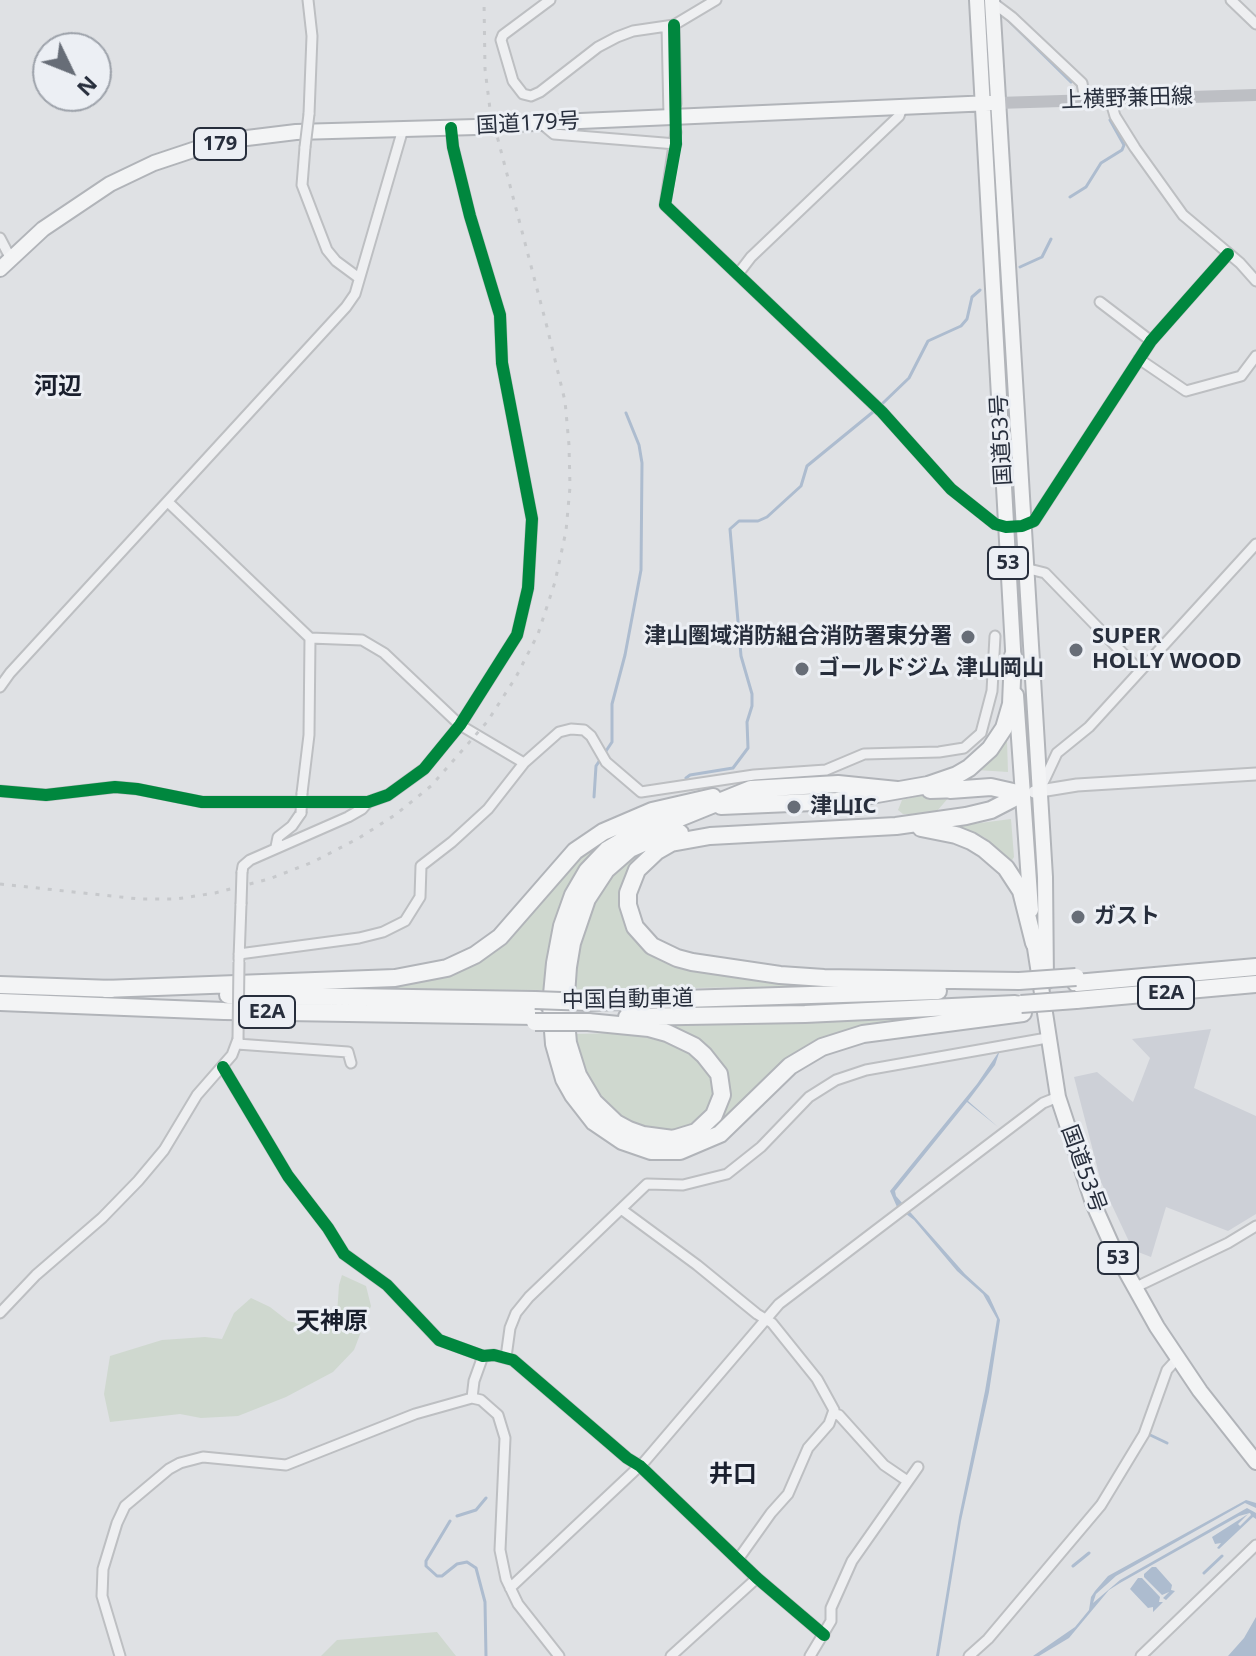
<!DOCTYPE html>
<html>
<head>
<meta charset="utf-8">
<style>
  body { margin:0 }
  #map { position:relative; width:1256px; height:1656px; overflow:hidden; background:#dfe1e4; font-family:"Noto Sans",sans-serif }
  canvas { display:block }
  .north { position:absolute; left:32px; top:32px; width:80px; height:80px; box-sizing:border-box; background:#eceff4; border:2px solid #9da2aa; border-radius:50%; rotate:133deg; font-size:22px; font-weight:700; line-height:32px; text-align:center; color:#272e3c }
  .north::after { content:''; display:block; margin:auto; width:28px; height:36px; background:#676d77; clip-path:polygon(50% 0,100% 100%,50% 72%,0 100%) }
</style>
</head>
<body>
<div id="map">
<canvas width="1256" height="1656"></canvas>
<div class="north">N</div>
</div>
<script>
const ctx = document.querySelector('canvas').getContext('2d');
ctx.lineJoin = 'round';
function fill(path, color) {
  ctx.fillStyle = color;
  ctx.fill(path, 'evenodd');
}
function poly(rows) {
  const path = new Path2D();
  for (const r of rows) {
    path.moveTo(r[0], r[1]);
    for (let i = 2; i < r.length; i += 2) path.lineTo(r[i], r[i + 1]);
  }
  return path;
}
function strokePath(path, color, width, dash) {
  ctx.strokeStyle = color;
  ctx.lineWidth = width;
  ctx.lineCap = dash ? 'butt' : 'round';
  ctx.setLineDash(dash || []);
  ctx.stroke(path);
}
function label(font, color, halo, rows, align = 'center') {
  ctx.font = font + ' "Noto Sans","Noto Sans JP",sans-serif';
  ctx.lineWidth = 6;
  ctx.setLineDash([]);
  ctx.textBaseline = 'middle';
  ctx.strokeStyle = halo;
  ctx.fillStyle = color;
  for (const [text, x, y, turn = 0] of rows) {
    ctx.save();
    ctx.translate(x, y);
    ctx.rotate((+turn || 0) * Math.PI / 180);
    ctx.textAlign = isNaN(turn) ? turn : align;
    if (halo) ctx.strokeText(text, 0, 0);
    ctx.fillText(text, 0, 0);
    ctx.restore();
  }
}
const built = poly([
  [1211,1029,1194,1088,1256,1116,1256,1214,1228,1231,1166,1207,1151,1257,1133,1250,1101,1182,1074,1077,1097,1072,1133,1102,1150,1058,1132,1039]
]);
const green = poly([
  [1003,739,1007,741,1008,772,977,770],
  [944,790,950,796,937,811,912,814,903,814,898,810,902,800],
  [1011,819,1014,857,1011,862,984,837,957,826],
  [640,821,619,836,546,990,392,989,355,985,453,971,588,847],
  [649,848,621,903,622,916,627,928,647,948,868,985,573,990,581,940,600,890,624,864],
  [919,1019,849,1032,702,1139,728,1097,727,1075,710,1048,697,1038,668,1026],
  [619,1033,670,1041,684,1047,704,1064,714,1088,713,1097,700,1120,690,1127,673,1131,654,1130,635,1125,615,1113,598,1095,589,1082,576,1047,575,1034],
  [342,1275,366,1286,371,1306,354,1350,333,1372,286,1397,238,1416,201,1418,180,1414,110,1422,104,1394,110,1356,162,1340,205,1337,222,1339,234,1313,251,1298,270,1307,288,1321,315,1327,337,1314,339,1285],
  [437,1632,456,1656,321,1656,337,1640]
]);
const water = poly([
  [1000,1050,995,1065,968,1101,998,1127,967,1102,895,1191,896,1196,965,1274,989,1296,1000,1320,989,1392,961,1521,939,1656,936,1656,959,1517,985,1391,997,1319,983,1294,957,1271,914,1220,897,1207,890,1191,977,1084],
  [1246,1500,1256,1503,1256,1508,1245,1503,1116,1576,1096,1594,1093,1603,1120,1580,1247,1508,1256,1513,1256,1519,1253,1517,1219,1549,1217,1548,1221,1543,1215,1544,1212,1537,1248,1514,1238,1524,1240,1526,1251,1515,1250,1513,1239,1516,1120,1583,1109,1590,1069,1638,1039,1656,1033,1656,1075,1627,1089,1610,1091,1597,1095,1591,1108,1576],
  [1152,1567,1156,1567,1172,1585,1171,1590,1175,1591,1166,1600,1163,1598,1169,1592,1162,1595,1144,1577,1144,1574],
  [1138,1578,1142,1578,1160,1597,1159,1602,1163,1602,1153,1612,1153,1607,1148,1608,1130,1589],
  [1256,1617,1256,1656,1228,1656,1244,1638]
]);
const stream = poly([
  [1007,19,1071,82],
  [1070,197,1086,187,1101,163,1122,150,1124,145,1110,120],
  [1020,267,1042,257,1051,239],
  [883,403,909,378,928,341,961,326,967,319,972,297,980,290],
  [686,778,690,775,733,768,748,748,747,722,752,706,752,694,741,656,730,529,739,521,758,521,767,517,801,486,807,466,873,412],
  [594,797,596,766,612,742,612,704,625,655,641,570,642,463,639,445,626,413],
  [1146,1433,1167,1443],
  [457,1516,476,1510,486,1498],
  [450,1521,426,1561,426,1566,437,1576,442,1576,457,1564,467,1562,476,1568,485,1602,486,1656],
  [1073,1566,1089,1553],
  [1204,1573,1222,1556]
]);
const minor = poly([
  [308,0,312,36,309,114],
  [550,0,503,35,501,40,513,81,523,94,531,96,540,92,598,47,617,37,633,31,674,25,716,0],
  [1231,0,1256,24],
  [992,2,1012,17,1082,83,1085,100],
  [674,25,676,104],
  [667,26,669,117],
  [1110,99,1115,116,1135,148,1183,215,1240,263,1256,281],
  [542,124,554,134,676,144],
  [676,132,665,205,882,412,951,489,995,524,1006,527,1022,526,1034,521,1151,341,1228,254],
  [305,147,302,185,315,219,327,250,336,261,359,278],
  [0,238,11,259],
  [738,274,751,257,899,116,903,105],
  [1100,302,1151,341],
  [1139,359,1186,391,1241,376,1256,356],
  [168,502,310,638,309,735,302,793],
  [1025,568,1045,573,1140,671],
  [310,638,362,640,384,653,460,725,524,763],
  [0,687,10,673,346,307,355,294,403,129],
  [1042,785,1057,753,1089,727,1256,544],
  [0,791,46,795,115,787,137,789,202,802,368,802,388,795,424,769,460,725,517,635,528,588,532,519,502,363,500,315,470,216,453,147,451,128],
  [276,847,278,837,292,826,301,813],
  [242,872,243,866,250,860,348,817,362,809,368,802],
  [239,954,359,938,383,932,405,921,420,897,421,866,452,842,488,809,524,763,559,732,571,729,584,730,591,736,606,762,641,792,754,775,826,770,864,754,939,752,964,748,981,733,992,691,995,636],
  [239,959,241,904],
  [237,1044,348,1052,351,1063],
  [223,1067,288,1176,328,1228,344,1254,387,1285,439,1340,483,1356,494,1355,513,1360,627,1458,640,1466,757,1578,824,1635],
  [621,1209,697,1265,757,1314,772,1323,817,1379,834,1410,829,1424,808,1448,788,1494,771,1513,739,1558],
  [1134,1288,1228,1243,1256,1226],
  [0,1313,36,1275,102,1218,138,1181,164,1150,197,1095,232,1055,238,1039],
  [506,1357,510,1328,516,1313,529,1297,647,1184,683,1185,727,1174,761,1147,809,1097,836,1080,866,1070,1047,1038],
  [472,1398,474,1381,483,1356],
  [834,1414,839,1415,884,1465,906,1480],
  [510,1588,645,1461,779,1304,1043,1103,1058,1097],
  [120,1656,102,1596,103,1569,117,1523,125,1506,169,1469,180,1463,203,1457,286,1465,415,1414,472,1398,481,1400,498,1415,505,1438,500,1550,506,1579,518,1604,559,1656],
  [671,1656,757,1578],
  [810,1656,831,1621,831,1608,852,1561,918,1467],
  [969,1656,988,1639,1101,1505,1144,1434,1167,1370,1177,1359],
  [1141,1656,1256,1545]
]);
const tertiary = poly([
  [1034,792,1077,785,1256,774]
]);
const secondary = poly([
  [997,103,1256,95]
]);
const trunk = poly([
  [977,0,1014,667],
  [992,0,1045,877,1046,982],
  [512,124,991,103],
  [0,269,43,229,110,184,154,163,202,147,247,138,296,132,476,127],
  [1016,695,1031,910],
  [1033,935,1058,1097,1093,1203,1114,1250,1157,1327,1200,1391,1256,1462]
]);
const motorway = poly([
  [897,790,838,784,751,789,677,819,644,828,607,850,587,871,573,895,562,926,555,963,551,1005,554,1044,564,1079,573,1095,594,1122,622,1141,651,1151,680,1151,720,1134,790,1066,822,1047,863,1034,1023,1013],
  [930,790,961,789],
  [950,790,991,787,1022,794],
  [721,806,837,801,928,785,957,775,969,768,990,749,1004,728,1011,704,1013,656],
  [921,828,956,835,971,841,984,849,1006,868,1021,891,1034,943],
  [1019,981,824,978,780,975,692,962,677,958,652,946,635,927,628,905,628,893,637,870,657,851,671,843,710,836,896,826,966,816,991,810,1022,794],
  [1076,983,1256,967],
  [0,985,113,989],
  [104,989,395,978,447,968,475,955,500,937,575,851,603,832,652,811,713,797],
  [228,995,535,1000],
  [1076,1000,1256,984],
  [0,1002,224,1011,535,1016],
  [588,1002,938,991],
  [627,1017,805,1014,1015,1004],
  [588,1022,649,1028,667,1033,694,1046,704,1055,719,1074,722,1095,714,1115,696,1132,673,1139,643,1135,629,1130,616,1123,594,1102,578,1075,568,1043,565,1009,568,967,572,943,587,899,606,870,630,849,657,837,680,833]
]);
const rail = poly([
  [0,884,139,899,176,899,215,893,269,879,313,862,359,838,395,815,431,786,487,722,516,677,538,634,555,582,566,531,570,487,569,445,565,401,547,327,490,109,485,69,484,0]
]);
const minorBridge = poly([
  [305,147,309,114],
  [301,813,302,793],
  [241,904,242,872],
  [238,1039,239,962]
]);
const trunkBridge = poly([
  [476,127,512,124]
]);
const motorwayBridge = poly([
  [1019,981,1076,977],
  [535,1000,588,1002],
  [1021,1004,1076,1000],
  [535,1022,588,1022]
]);
const cycleway = poly([
  [674,25,676,144,665,205,882,412,951,489,995,524,1006,527,1022,526,1034,521,1151,341,1228,254],
  [0,791,46,795,115,787,137,789,202,802,368,802,388,795,424,769,460,725,517,635,528,588,532,519,502,363,500,315,470,216,453,147,451,128],
  [223,1067,288,1176,328,1228,344,1254,387,1285,439,1340,483,1356,494,1355,513,1360,627,1458,640,1466,757,1578,824,1635]
]);
const markers = [
  [968,637,8,"#676d77"],
  [1076,650,8,"#676d77"],
  [802,669,8,"#676d77"],
  [794,807,8,"#676d77"],
  [1078,917,8,"#676d77"]
];
const shields = [
  [220,144,52],
  [1008,563,40],
  [1166,993,56],
  [267,1012,56],
  [1118,1258,40]
];
const shieldNames = [
  ["179",220,144],
  ["53",1008,563],
  ["E2A",1166,993],
  ["E2A",267,1012],
  ["53",1118,1258]
];
const streetNames = [
  ["上横野兼田線",1127,99,-2],
  ["国道179号",528,124,-3],
  ["国道53号",1002,440,-93],
  ["中国自動車道",628,1000,-1],
  ["国道53号",1083,1169,70]
];
const poiNames = [
  ["津山圏域消防組合消防署東分署",952,637,"right"],
  ["SUPER",1092,637],
  ["HOLLY WOOD",1092,662],
  ["ゴールドジム 津山岡山",818,669],
  ["津山IC",810,807],
  ["ガスト",1094,917]
];
const neighbourhoodNames = [
  ["河辺",58,387],
  ["天神原",332,1322],
  ["井口",733,1475]
];
fill(built, '#cdd0d7');
fill(green, '#cfd8cf');
fill(water, '#adbccf');
strokePath(stream, '#adbccf', 3);
strokePath(minor, '#bdbfc2', 13);
strokePath(tertiary, '#bdbfc2', 15);
strokePath(trunk, '#b1b4b9', 18);
strokePath(motorway, '#b1b4b9', 20);
strokePath(minor, '#eeeff1', 9);
strokePath(tertiary, '#eeeff1', 11);
strokePath(secondary, '#bdbfc4', 12);
strokePath(trunk, '#f3f4f5', 14);
strokePath(motorway, '#f3f4f5', 16);
strokePath(rail, '#c7c9cc', 3, [4, 8]);
strokePath(minorBridge, '#bdbfc2', 13, []);
strokePath(trunkBridge, '#b1b4b9', 18, []);
strokePath(motorwayBridge, '#b1b4b9', 20, []);
strokePath(minorBridge, '#eeeff1', 9);
strokePath(trunkBridge, '#f3f4f5', 14);
strokePath(motorwayBridge, '#f3f4f5', 16);
strokePath(cycleway, '#00873e', 12);
for (const [x, y, r, color] of markers) {
  const dot = new Path2D();
  dot.arc(x, y, r, 0, 2 * Math.PI);
  ctx.fillStyle = color;
  ctx.fill(dot);
  strokePath(dot, '#eceff4', 3);
}
for (const [x, y, w] of shields) {
  const box = new Path2D();
  box.roundRect(x - w / 2, y - 16, w, 32, 6);
  ctx.fillStyle = '#eceff4';
  ctx.fill(box);
  strokePath(box, '#272e3c', 2);
}
label('bold 20px', '#272e3c', null, shieldNames);
label('22px', '#272e3c', '#eceff4', streetNames);
label('bold 22px', '#272e3c', '#eceff4', poiNames, 'left');
label('bold 24px', '#191f2d', '#eceff4', neighbourhoodNames);
</script>
</body>
</html>
